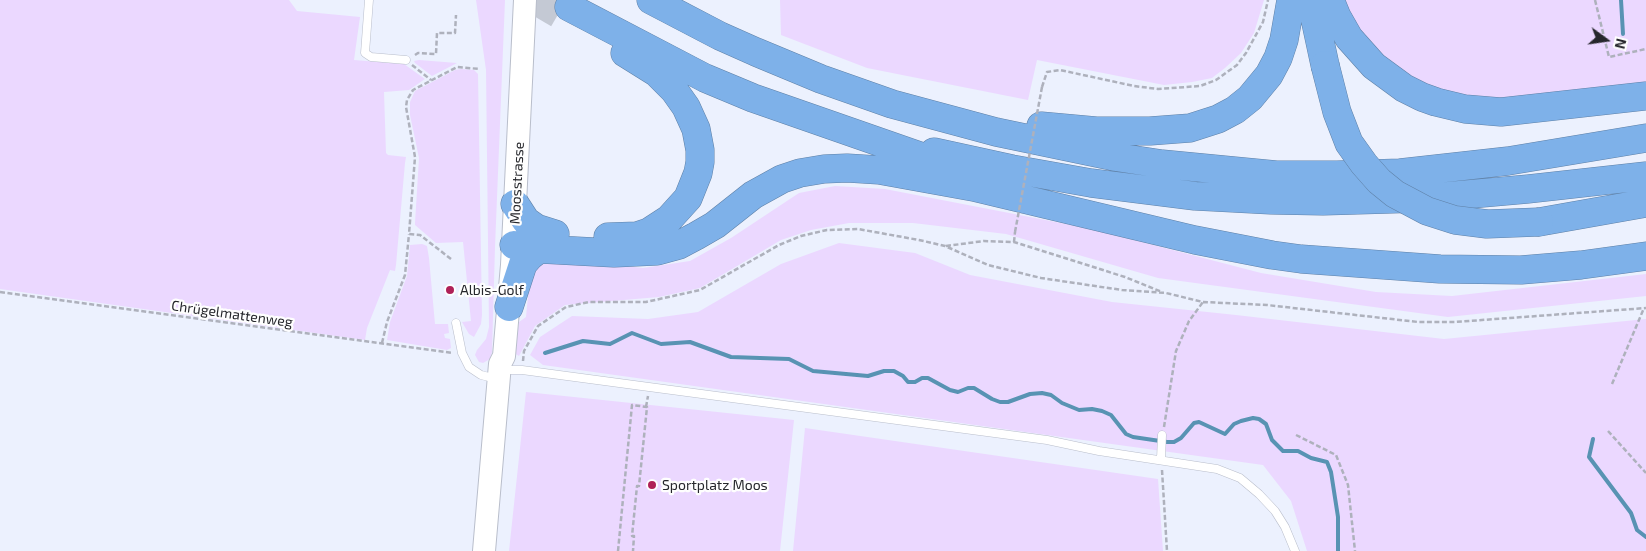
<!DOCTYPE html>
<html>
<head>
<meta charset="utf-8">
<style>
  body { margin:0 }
  #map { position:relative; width:1646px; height:551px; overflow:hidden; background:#ecf1fe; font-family:"Exo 2",sans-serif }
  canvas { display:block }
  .north { position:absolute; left:1581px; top:15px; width:50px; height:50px; -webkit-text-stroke:4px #fefefe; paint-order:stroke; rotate:104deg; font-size:14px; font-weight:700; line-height:20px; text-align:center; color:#26272c }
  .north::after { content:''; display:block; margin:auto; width:18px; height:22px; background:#26272c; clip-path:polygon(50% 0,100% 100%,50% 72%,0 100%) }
</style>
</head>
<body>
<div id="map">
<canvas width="1646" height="551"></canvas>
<div class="north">N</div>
</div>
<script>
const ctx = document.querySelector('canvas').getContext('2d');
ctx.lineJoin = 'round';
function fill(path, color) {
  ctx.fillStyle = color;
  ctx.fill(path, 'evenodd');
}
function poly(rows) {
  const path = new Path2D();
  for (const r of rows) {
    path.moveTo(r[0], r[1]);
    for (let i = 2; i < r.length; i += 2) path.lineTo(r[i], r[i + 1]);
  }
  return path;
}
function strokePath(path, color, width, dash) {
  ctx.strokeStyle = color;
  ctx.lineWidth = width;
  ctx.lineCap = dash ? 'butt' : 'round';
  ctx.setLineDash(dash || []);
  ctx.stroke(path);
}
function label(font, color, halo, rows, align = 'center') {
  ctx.font = font + ' "Exo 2",sans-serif';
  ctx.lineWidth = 4.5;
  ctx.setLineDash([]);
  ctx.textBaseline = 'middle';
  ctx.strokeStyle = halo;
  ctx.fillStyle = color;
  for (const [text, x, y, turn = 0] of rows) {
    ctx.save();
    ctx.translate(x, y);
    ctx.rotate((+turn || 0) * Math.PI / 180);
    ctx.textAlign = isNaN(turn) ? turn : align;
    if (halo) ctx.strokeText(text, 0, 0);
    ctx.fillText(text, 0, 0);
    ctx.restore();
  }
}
const green = poly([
  [0,0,289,0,297,11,360,17,354,60,404,64,425,79,409,90,384,92,386,153,388,155,406,157,405,163,396,265,395,271,390,270,367,328,365,340,0,289],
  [476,0,505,0,495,247,492,352,490,359,483,363,479,362,475,355,477,350,486,339,489,327,486,70],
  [780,0,1264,0,1254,33,1241,53,1225,68,1212,78,1192,82,1164,85,1037,60,1028,100,867,68,781,35],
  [1339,0,1646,0,1646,85,1496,103,1424,89,1367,47],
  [419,60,457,63,432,76,415,63,414,61],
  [461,69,474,70,478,74,482,315,481,324,474,337,469,334,462,322,471,321,463,242,436,243,415,225,415,223,419,158,410,115,410,102,415,91,455,70],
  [835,186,885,189,1092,229,1261,273,1376,292,1452,296,1646,274,1646,296,1448,317,1158,278,1006,234,913,223,849,223,811,230,781,240,700,288,659,297,565,305,535,326,519,356,514,353,519,322,526,317,528,296,522,290,531,273,542,263,561,258,643,268,690,261,731,238,799,193],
  [839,243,915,253,970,275,1112,302,1236,315,1444,339,1646,319,1646,551,1307,551,1291,501,1263,465,543,365,530,355,540,337,572,316,648,319,698,312,781,264],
  [422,244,427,246,429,258,435,324,448,324,449,333,444,334,445,338,450,339,451,348,447,350,387,340,390,322,407,276,410,245],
  [526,392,794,420,780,551,509,551],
  [805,428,1158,479,1163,551,793,551]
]);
const stream = poly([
  [1621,0,1623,34],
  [545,353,583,341,610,344,632,333,661,344,690,342,731,357,789,359,813,371,868,376,884,371,894,371,903,376,908,382,915,382,922,378,928,378,950,390,958,392,968,388,974,388,992,399,1000,402,1008,402,1030,394,1042,393,1051,395,1062,403,1079,410,1092,409,1102,411,1111,415,1126,434,1133,437,1167,442,1174,442,1181,438,1194,423,1199,422,1225,434,1234,424,1241,421,1253,418,1259,419,1266,424,1272,440,1283,451,1298,451,1311,458,1327,462,1331,472,1338,517,1338,551],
  [1593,439,1589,457,1631,513,1637,530,1646,537]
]);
const highwayTunnel = poly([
  [534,0,565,18]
]);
const path = poly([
  [1595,0,1609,57,1646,49],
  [415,55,418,53,436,54,437,33,455,33,456,15],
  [412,65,431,80],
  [1042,87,1047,72,1060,70,1134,86,1158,89,1200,86,1216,80,1237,65,1246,53,1263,22,1268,0],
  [1014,242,1015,232],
  [946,246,984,241,1014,242,1125,277,1162,292],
  [451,259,420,235,409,234,415,157,406,107,407,100,413,90,457,67,480,69],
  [0,292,453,353],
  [382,343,387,322,405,275,409,234],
  [523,361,524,351,538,326,566,307,589,302,646,302,700,290,779,245,801,236,827,230,858,229,919,240,945,246,988,265,1041,278,1122,290,1166,293,1203,302,1267,305,1418,322,1455,322,1646,308],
  [1612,384,1644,308],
  [646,407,648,396],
  [1164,427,1176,351,1189,321,1203,302],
  [1608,431,1646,473],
  [1296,435,1336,455,1348,485,1355,551],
  [1162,470,1167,551],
  [618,551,632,405,647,407,639,486,637,486,632,536,634,536,633,551]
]);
const lane = poly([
  [369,0,365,53,371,57,406,60],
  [456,323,462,353,469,367,481,375,497,379],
  [502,370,522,370,649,387,1047,440,1099,451,1217,469,1240,478,1259,494,1275,511,1285,527,1295,551],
  [1161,459,1162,435]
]);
const secondary = poly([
  [484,551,500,364,504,356,512,265,525,0]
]);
const highway = poly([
  [651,0,720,36,756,52,821,79,892,104,996,132,1116,157,1162,164,1276,175,1337,175,1400,173,1508,161,1646,138],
  [1311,0,1325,65],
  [1330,0,1337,17,1349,38,1374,66,1404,88,1422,97,1436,102,1465,109,1501,112,1646,96],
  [569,7,705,78,753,98,954,168],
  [1041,126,1096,131,1150,131,1190,128,1218,119,1235,110,1250,98,1269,75,1278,58,1284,40,1291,0],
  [934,152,1012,169,1091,183,1195,196,1271,200,1323,201,1426,198,1528,189,1646,176],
  [515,204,526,221,536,228,555,234],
  [1539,222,1646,203],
  [608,237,637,236,649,232,669,219,688,198,698,173,700,162,700,150,696,129,686,107,674,90,657,73,625,53],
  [514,245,539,249,614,253,657,251,679,245,696,236,715,225,753,195,782,179,800,173,824,169,847,168,879,170,973,187,1195,240,1272,255,1301,259,1440,269,1521,270,1581,265,1646,256],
  [509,307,523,264,530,256,539,249]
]);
const pathBridge = poly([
  [1015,232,1042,87]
]);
const highwayBridge = poly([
  [1325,65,1337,112,1349,143,1364,164,1379,181,1395,194,1427,211,1455,220,1487,224,1539,222]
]);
const markers = [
  [450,290,5,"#af2057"],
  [652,485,5,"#af2057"]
];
const streetNames = [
  ["Moosstrasse",517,183,-87],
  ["Chrügelmattenweg",232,314,8]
];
const poiNames = [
  ["Albis-Golf",460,290],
  ["Sportplatz Moos",662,485]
];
fill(green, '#ebd8ff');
strokePath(stream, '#5893b3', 4);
strokePath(highwayTunnel, '#c4c9d4', 28, [28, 14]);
strokePath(lane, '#b9becb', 9);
strokePath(secondary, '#b9becb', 24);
strokePath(highway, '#5f81a7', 29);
strokePath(path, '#aeb1bc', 2.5, [5, 2.5]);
strokePath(lane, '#fff', 8);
strokePath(secondary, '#fff', 22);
strokePath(highway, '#7eb1e9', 28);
strokePath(highwayBridge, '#5f81a7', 29, []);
strokePath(pathBridge, '#aeb1bc', 2.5, [5, 2.5]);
strokePath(highwayBridge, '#7eb1e9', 28);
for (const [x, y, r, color] of markers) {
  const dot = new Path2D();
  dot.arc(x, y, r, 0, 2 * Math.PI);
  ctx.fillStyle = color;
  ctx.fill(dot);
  strokePath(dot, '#fefefe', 2);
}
label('14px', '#26272c', '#fefefe', streetNames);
label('14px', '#26272c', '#fefefe', poiNames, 'left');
</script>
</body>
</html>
